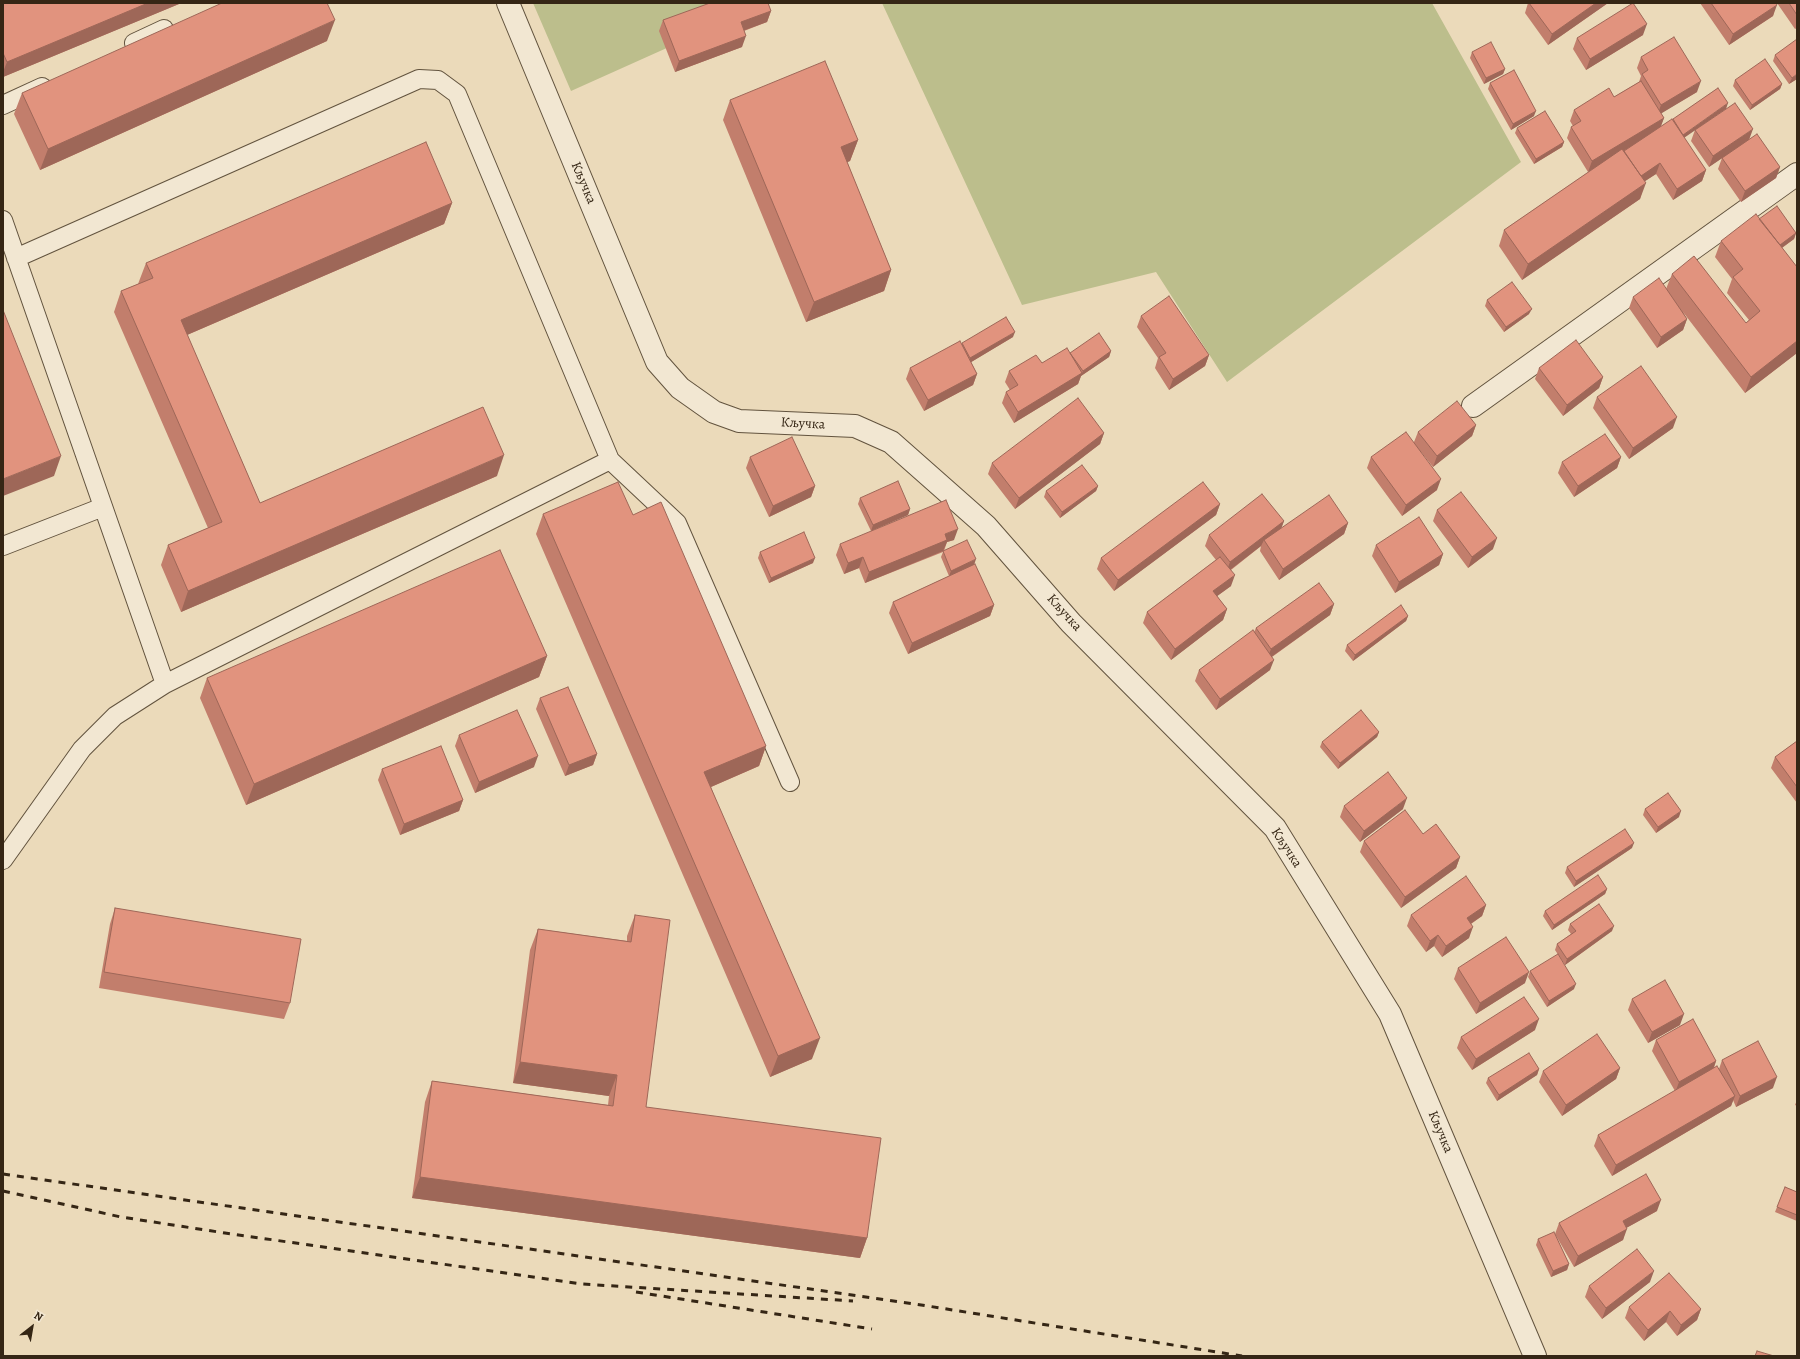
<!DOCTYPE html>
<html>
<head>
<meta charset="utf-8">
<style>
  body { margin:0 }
  #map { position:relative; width:1800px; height:1359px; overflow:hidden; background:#ebdaba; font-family:Alegreya,serif }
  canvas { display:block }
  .frame { position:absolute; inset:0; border:4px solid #352615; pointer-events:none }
  .north { position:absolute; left:12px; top:1307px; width:40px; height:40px; -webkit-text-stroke:3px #f2e7d2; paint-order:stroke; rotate:31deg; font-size:11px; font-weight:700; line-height:16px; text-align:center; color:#352615 }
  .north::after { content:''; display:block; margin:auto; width:14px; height:18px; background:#352615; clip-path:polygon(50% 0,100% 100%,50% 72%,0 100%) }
</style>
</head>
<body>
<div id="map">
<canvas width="1800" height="1359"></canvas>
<div class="frame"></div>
<div class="north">N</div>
</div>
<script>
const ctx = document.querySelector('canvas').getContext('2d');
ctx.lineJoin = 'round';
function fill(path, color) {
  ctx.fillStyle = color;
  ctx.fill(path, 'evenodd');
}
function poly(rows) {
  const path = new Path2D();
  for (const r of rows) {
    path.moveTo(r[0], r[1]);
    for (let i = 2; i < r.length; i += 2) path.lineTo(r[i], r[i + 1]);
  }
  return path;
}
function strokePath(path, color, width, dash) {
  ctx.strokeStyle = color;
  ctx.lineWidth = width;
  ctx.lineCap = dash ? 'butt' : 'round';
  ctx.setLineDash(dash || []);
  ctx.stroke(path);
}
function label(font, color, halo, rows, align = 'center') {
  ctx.font = font + ' Alegreya,serif';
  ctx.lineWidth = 4;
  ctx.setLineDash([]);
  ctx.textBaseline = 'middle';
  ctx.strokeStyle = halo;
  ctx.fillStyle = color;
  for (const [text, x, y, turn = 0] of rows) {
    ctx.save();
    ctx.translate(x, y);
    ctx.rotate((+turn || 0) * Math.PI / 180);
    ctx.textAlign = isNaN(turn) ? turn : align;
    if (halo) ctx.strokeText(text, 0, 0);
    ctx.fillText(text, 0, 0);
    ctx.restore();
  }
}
const green = poly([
  [533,3,767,3,571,91],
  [882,3,1432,3,1521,162,1227,382,1156,272,1022,305]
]);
const service = poly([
  [134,43,164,29],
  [3,105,42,87],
  [3,220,165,684],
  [16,258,419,79,438,80,457,94,610,460,677,523,790,782],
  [3,546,103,507],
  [3,860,82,749,115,716,165,684,610,460]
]);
const minor = poly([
  [508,3,657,362,680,388,714,412,739,421,855,426,891,442,986,526,1071,623,1275,828,1390,1014,1535,1356],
  [1473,406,1797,174]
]);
const rail = poly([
  [3,1174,915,1304,1242,1356],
  [3,1191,121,1217,225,1233,582,1284,853,1301],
  [636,1292,872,1329]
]);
const wall = poly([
  [3,3,179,3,179,4,3,77],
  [1528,3,1608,3,1548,45,1525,13],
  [1700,3,1776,3,1773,16,1729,45],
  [1777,3,1797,3,1797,28,1795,29],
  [771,11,767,22,744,31,742,47,675,72,659,31,663,20],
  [1643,35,1586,70,1573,49,1577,38],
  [327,41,40,170,14,114,22,93],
  [1472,52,1505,69,1503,74,1484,84,1470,58],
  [1775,55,1797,79,1789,84,1773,61],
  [1641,57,1697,92,1661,113,1664,118,1660,127,1672,120,1718,88,1684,138,1706,170,1702,181,1673,200,1656,174,1645,181,1640,199,1522,280,1499,246,1504,230,1596,167,1588,172,1567,138,1571,127,1573,126,1570,121,1574,110,1614,97,1639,82,1641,76,1637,68],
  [1735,80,1782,84,1780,89,1750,110,1733,86],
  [1490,83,1534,116,1511,130,1488,89],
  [730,100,858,140,850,161,847,162,891,270,884,291,806,322,723,120],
  [1517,128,1564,142,1562,147,1534,164,1515,133],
  [1695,130,1749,139,1780,167,1776,178,1741,202,1718,169,1722,158,1709,167,1691,141],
  [452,203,444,224,187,335,260,503,497,476,181,612,161,565,168,545,208,528,114,312,121,291,138,284,146,263],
  [1759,219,1796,233,1794,239,1782,248,1797,267,1797,353,1745,393,1683,312,1687,319,1683,330,1657,348,1629,308,1633,297,1666,289,1672,274,1746,323,1749,320,1727,293,1732,279,1715,257,1721,241],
  [1487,300,1529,314,1504,332,1485,306],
  [1141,316,1209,355,1205,366,1169,390,1155,368,1158,358,1137,327],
  [1013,337,971,362,977,374,973,385,924,411,906,379,910,368,961,344],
  [1111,351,1109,357,1081,376,1078,384,1014,423,1002,403,1006,392,1010,390,1005,382,1009,371,1042,363,1070,354,1070,353],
  [1539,368,1603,377,1599,388,1563,416,1535,379],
  [1597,397,1673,428,1629,459,1593,408],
  [1476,425,1472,436,1433,467,1421,452,1437,490,1402,516,1367,468,1371,457,1414,442,1418,432],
  [1104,433,1100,444,1015,509,988,474,992,463],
  [750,457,815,486,811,497,769,517,746,468],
  [1621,457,1617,468,1574,497,1558,473,1562,462],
  [1098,486,1096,491,1060,518,1044,497,1046,491],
  [860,498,910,509,908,515,871,531,858,504],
  [1220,504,1216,515,1114,591,1097,569,1101,558],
  [1437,510,1493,549,1468,568,1433,521],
  [543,514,633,515,766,746,759,766,711,787,812,1059,770,1077,536,534],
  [1284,521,1281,528,1348,523,1344,534,1279,580,1260,551,1261,546,1231,570,1231,586,1217,596,1227,609,1223,620,1171,660,1143,623,1147,612,1216,560,1205,546,1209,535],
  [954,540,947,542,944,551,974,564,994,605,990,616,908,654,889,613,893,602,949,576,941,557,943,552,865,583,859,568,844,574,836,555,840,544],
  [1376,545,1443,554,1439,565,1395,593,1372,556],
  [760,552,813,563,769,583,758,558],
  [1334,604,1330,615,1272,657,1270,670,1216,710,1195,681,1199,670,1254,632,1256,628],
  [1408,616,1406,621,1353,661,1345,651,1347,645],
  [547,656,539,677,246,805,200,698,207,678],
  [540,698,597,754,593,765,565,776,536,709],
  [1379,732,1377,737,1338,769,1320,747,1322,742],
  [459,735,534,767,475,793,455,746],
  [1797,741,1797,803,1771,768,1775,757],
  [382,769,463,800,459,811,400,835,378,780],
  [1344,806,1403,809,1360,842,1340,817],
  [1645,809,1679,817,1656,833,1643,815],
  [1423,834,1460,857,1456,868,1401,908,1360,852,1364,841],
  [1632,848,1574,887,1565,873,1567,867],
  [1607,889,1605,894,1552,930,1543,916,1545,911],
  [1486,905,1482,916,1471,924,1469,938,1442,957,1434,946,1426,952,1407,926,1411,915],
  [115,908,290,1003,284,1019,99,988,110,924],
  [635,915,646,1107,867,1238,860,1258,412,1198,425,1102,432,1081,608,1105,609,1096,513,1083,530,950,538,929,627,941,627,936],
  [1570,924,1612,931,1565,965,1555,950,1557,944,1571,934,1568,930],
  [1458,968,1525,983,1476,1014,1454,979],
  [1530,971,1574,989,1547,1007,1528,977],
  [1632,999,1680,1025,1648,1043,1628,1010],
  [1535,1030,1472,1070,1457,1048,1461,1037],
  [1656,1040,1716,1061,1714,1068,1719,1069,1722,1060,1773,1088,1736,1107,1733,1100,1731,1106,1612,1176,1594,1146,1598,1135,1675,1091,1652,1051],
  [1620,1068,1616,1079,1562,1116,1539,1082,1543,1071],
  [1539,1069,1537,1075,1497,1101,1486,1083,1488,1078],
  [1797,1100,1797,1106,1795,1105],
  [1785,1187,1797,1192,1797,1221,1775,1212],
  [1657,1211,1626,1228,1623,1240,1574,1267,1555,1234,1569,1264,1567,1270,1551,1277,1536,1245,1538,1239,1555,1234,1559,1223],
  [1650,1282,1602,1319,1585,1297,1589,1286],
  [1629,1307,1701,1309,1697,1320,1677,1336,1666,1322,1644,1341,1625,1318]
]);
const shadedWall = poly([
  [148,3,179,3,179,4,3,77,3,72,7,62],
  [1596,3,1608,3,1548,45,1552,34],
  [1777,5,1773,16,1729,45,1733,34],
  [771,11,767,22,737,33,741,22],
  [335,20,327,41,40,170,48,149],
  [1647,24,1643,35,1586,70,1590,59],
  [746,36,742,47,675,72,679,61],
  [1505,69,1503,74,1484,84,1486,78],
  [1797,74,1797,79,1789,84,1792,78],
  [1701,81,1697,92,1657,116,1661,105],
  [1782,84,1780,89,1750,110,1752,105],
  [1728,103,1726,109,1681,140,1683,135],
  [1536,111,1534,116,1511,130,1513,124],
  [1664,118,1660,129,1588,172,1592,161],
  [1753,129,1749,140,1709,167,1713,156],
  [858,140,850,161,833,168,841,147],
  [1564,142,1562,147,1534,164,1536,159],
  [1660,163,1656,174,1636,187,1640,176],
  [1780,167,1776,178,1741,202,1745,191],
  [1706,170,1702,181,1673,200,1677,189],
  [1646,183,1640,199,1522,280,1528,264],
  [452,203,444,224,173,341,181,320],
  [1796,233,1794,239,1773,254,1775,248],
  [891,270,884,291,806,322,814,302],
  [1532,309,1529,314,1504,332,1506,327],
  [1687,319,1683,330,1657,348,1661,337],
  [1015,332,1013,337,968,364,970,358],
  [1797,341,1797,353,1745,393,1751,377],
  [1111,351,1109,357,1081,376,1078,384,1014,423,1018,412,1082,373,1083,371],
  [1209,355,1205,366,1169,390,1173,379],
  [977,374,973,385,924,411,928,400],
  [1603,377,1599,388,1563,416,1567,405],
  [1677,417,1673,428,1629,459,1633,448],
  [1476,425,1472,436,1433,467,1437,456],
  [1104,433,1100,444,1015,509,1019,498],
  [504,455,497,476,181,612,188,591],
  [61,456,54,476,3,496,3,479],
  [1621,457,1617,468,1574,497,1578,486],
  [1441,479,1437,490,1402,516,1406,505],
  [815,486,811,497,769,517,773,506],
  [1098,486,1096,491,1060,518,1062,512],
  [1220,504,1216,515,1114,591,1118,580],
  [910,509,908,515,871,531,873,525],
  [1284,521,1280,532,1264,540,1261,546,1226,573,1230,562],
  [1348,523,1344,534,1279,580,1283,569],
  [958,529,954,540,947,542,943,551,865,583,869,572,945,534],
  [1497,538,1493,549,1468,568,1472,557],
  [1443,554,1439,565,1395,593,1399,582],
  [863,557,859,568,844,574,848,563],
  [815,558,813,563,769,583,771,578],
  [976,559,974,565,949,576,951,571],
  [1235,575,1231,586,1209,602,1213,591],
  [1334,604,1330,615,1267,660,1271,649],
  [994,605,990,616,908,654,912,643],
  [1227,609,1223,620,1171,660,1175,649],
  [1408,616,1406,621,1353,661,1355,655],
  [547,656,539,677,246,805,254,784],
  [1274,660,1270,670,1216,710,1220,699],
  [1379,732,1377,737,1338,769,1340,763],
  [766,746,759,766,697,793,704,772],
  [597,754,593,765,565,776,569,765],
  [538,756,534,767,475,793,479,782],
  [1407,798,1403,809,1360,842,1364,831],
  [463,800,459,811,400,835,404,824],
  [1681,811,1679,817,1656,833,1658,827],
  [1634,843,1632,848,1574,887,1576,881],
  [1460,857,1456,868,1401,908,1405,897],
  [1607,889,1605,894,1552,930,1554,925],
  [1486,905,1482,916,1463,929,1467,918],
  [1614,926,1612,931,1565,965,1567,959],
  [1473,927,1469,938,1442,957,1446,946],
  [1438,935,1434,946,1426,952,1430,941],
  [1529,972,1525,983,1476,1014,1480,1003],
  [1576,984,1574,989,1547,1007,1549,1001],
  [1684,1014,1680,1025,1648,1043,1652,1032],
  [1539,1019,1535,1030,1472,1070,1476,1059],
  [820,1038,812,1059,770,1077,778,1056],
  [1716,1061,1712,1072,1675,1093,1679,1082],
  [520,1062,617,1075,609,1096,513,1083],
  [1620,1068,1616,1079,1562,1116,1566,1105],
  [1539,1069,1537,1075,1497,1101,1499,1095],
  [1777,1077,1773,1088,1736,1107,1740,1096],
  [1735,1096,1731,1106,1612,1176,1616,1165],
  [420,1177,867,1238,860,1258,412,1198],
  [1661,1200,1657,1211,1619,1232,1623,1221],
  [1627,1229,1623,1240,1574,1267,1578,1256],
  [1569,1264,1567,1270,1551,1277,1553,1271],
  [1654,1271,1650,1282,1602,1319,1606,1308],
  [1701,1309,1697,1320,1677,1336,1681,1325],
  [1670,1311,1666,1322,1644,1341,1648,1330]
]);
const building = poly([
  [3,3,148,3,7,62,3,53,3,3],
  [222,3,327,3,335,20,48,149,22,93,222,3],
  [710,3,768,3,771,11,741,22,746,36,679,61,663,20,710,3],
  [1529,3,1596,3,1552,34,1529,3],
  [1633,3,1647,24,1590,59,1577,38,1633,3],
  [1711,3,1776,3,1777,5,1733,34,1711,3],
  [1789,3,1797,3,1797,15,1789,3],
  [1674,37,1701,81,1661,105,1642,74,1648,70,1641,57,1674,37],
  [1797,39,1797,74,1792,78,1775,55,1797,39],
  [1491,42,1505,69,1486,78,1472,52,1491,42],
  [1765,59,1782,84,1752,105,1735,80,1765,59],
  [825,61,858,140,841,147,891,270,814,302,730,100,825,61],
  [1514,70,1536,111,1513,124,1490,83,1514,70],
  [1641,81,1664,118,1592,161,1571,127,1581,121,1574,110,1609,88,1614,97,1641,81],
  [1718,88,1728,103,1683,135,1673,119,1718,88],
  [1735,103,1753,129,1713,156,1695,130,1735,103],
  [1545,111,1564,142,1536,159,1517,128,1545,111],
  [1672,119,1706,170,1677,189,1660,163,1641,176,1624,151,1672,119],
  [1757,134,1780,167,1745,191,1722,158,1757,134],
  [426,142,452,203,181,320,260,503,483,407,504,455,188,591,168,545,222,522,121,291,153,278,146,263,426,142],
  [1622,149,1646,183,1528,264,1504,230,1622,149],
  [1777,206,1796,233,1780,245,1759,219,1777,206],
  [1756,214,1797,267,1797,341,1751,377,1672,274,1694,256,1746,323,1760,311,1733,277,1743,269,1721,241,1756,214],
  [1659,278,1687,319,1661,337,1633,297,1659,278],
  [1512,282,1532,309,1506,327,1487,300,1512,282],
  [1169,296,1209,355,1173,379,1159,357,1166,353,1141,316,1169,296],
  [3,310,61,456,3,479,3,310],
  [1006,317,1015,332,970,358,962,343,1006,317],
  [1099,333,1111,351,1083,371,1070,353,1099,333],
  [1576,340,1603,377,1567,405,1539,368,1576,340],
  [960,341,977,374,928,400,910,368,960,341],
  [1067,348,1082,373,1018,412,1006,392,1018,385,1009,371,1036,355,1042,363,1067,348],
  [1641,366,1677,417,1633,448,1597,397,1641,366],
  [1078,398,1104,433,1019,498,992,463,1078,398],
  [1457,401,1476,425,1437,456,1418,432,1457,401],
  [1406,432,1441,479,1406,505,1371,457,1406,432],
  [1605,434,1621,457,1578,486,1562,462,1605,434],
  [792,437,815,486,773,506,750,457,792,437],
  [1082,465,1098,486,1062,512,1046,491,1082,465],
  [898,481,910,509,873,525,860,498,898,481],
  [618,482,633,515,661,502,766,746,704,772,820,1038,778,1056,543,514,618,482],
  [1203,482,1220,504,1118,580,1101,558,1203,482],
  [1461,492,1497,538,1472,557,1437,510,1461,492],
  [1262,494,1284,521,1230,562,1209,535,1262,494],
  [1329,495,1348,523,1283,569,1264,540,1329,495],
  [946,500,958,529,945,534,947,540,869,572,863,557,848,563,840,544,946,500],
  [1419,517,1443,554,1399,582,1376,545,1419,517],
  [804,532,815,558,771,578,760,552,804,532],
  [967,540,976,559,951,571,943,551,967,540],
  [500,550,547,656,254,784,207,678,500,550],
  [1220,557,1235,575,1213,591,1227,609,1175,649,1147,612,1220,557],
  [975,564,994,605,912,643,893,602,975,564],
  [1319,583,1334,604,1271,649,1256,628,1319,583],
  [1401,605,1408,616,1355,655,1347,645,1401,605],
  [1253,630,1274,660,1220,699,1199,670,1253,630],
  [568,687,597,754,569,765,540,698,568,687],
  [517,710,538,756,479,782,459,735,517,710],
  [1361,710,1379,732,1340,763,1322,742,1361,710],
  [1797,741,1797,787,1775,757,1797,741],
  [441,746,463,800,404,824,382,769,441,746],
  [1388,772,1407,798,1364,831,1344,806,1388,772],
  [1668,793,1681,811,1658,827,1645,809,1668,793],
  [1405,810,1423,834,1436,824,1460,857,1405,897,1364,841,1405,810],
  [1625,829,1634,843,1576,881,1567,867,1625,829],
  [1598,875,1607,889,1554,925,1545,911,1598,875],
  [1466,876,1486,905,1467,918,1473,927,1446,946,1438,935,1430,941,1411,915,1466,876],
  [1599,904,1614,926,1567,959,1557,944,1576,931,1570,924,1599,904],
  [115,908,301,939,290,1003,104,972,115,908],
  [635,915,670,920,646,1107,881,1138,867,1238,420,1177,432,1081,613,1106,617,1075,520,1062,538,929,631,942,635,915],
  [1506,937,1529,972,1480,1003,1458,968,1506,937],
  [1558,954,1576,984,1549,1001,1530,971,1558,954],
  [1665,980,1684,1014,1652,1032,1632,999,1665,980],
  [1524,997,1539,1019,1476,1059,1461,1037,1524,997],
  [1693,1019,1716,1061,1679,1082,1656,1040,1693,1019],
  [1597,1034,1620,1068,1566,1105,1543,1071,1597,1034],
  [1758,1041,1777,1077,1740,1096,1722,1060,1758,1041],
  [1529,1053,1539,1069,1499,1095,1488,1078,1529,1053],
  [1717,1066,1735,1096,1616,1165,1598,1135,1717,1066],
  [1646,1174,1661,1200,1623,1221,1627,1229,1578,1256,1559,1223,1646,1174],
  [1785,1187,1797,1192,1797,1215,1777,1207,1785,1187],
  [1554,1232,1569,1264,1553,1271,1538,1239,1554,1232],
  [1637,1249,1654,1271,1606,1308,1589,1286,1637,1249],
  [1669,1273,1701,1309,1681,1325,1670,1311,1648,1330,1629,1307,1669,1273],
  [1757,1351,1774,1356,1755,1356,1757,1351]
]);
const streetNames = [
  ["Кључка",583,183,67],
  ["Кључка",803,424,3],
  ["Кључка",1064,613,48],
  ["Кључка",1286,848,57],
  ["Кључка",1440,1132,67]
];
fill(green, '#bcbe8c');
strokePath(service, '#62533e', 20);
strokePath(minor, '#62533e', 24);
strokePath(service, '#f2e7d2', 18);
strokePath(minor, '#f2e7d2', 22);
strokePath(rail, '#352615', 3, [7, 7]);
fill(wall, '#c27e6c');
fill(shadedWall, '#9e6758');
fill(building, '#e1937e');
strokePath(building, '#9e6758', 1);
label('14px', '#352615', '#f2e7d2', streetNames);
</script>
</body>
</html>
